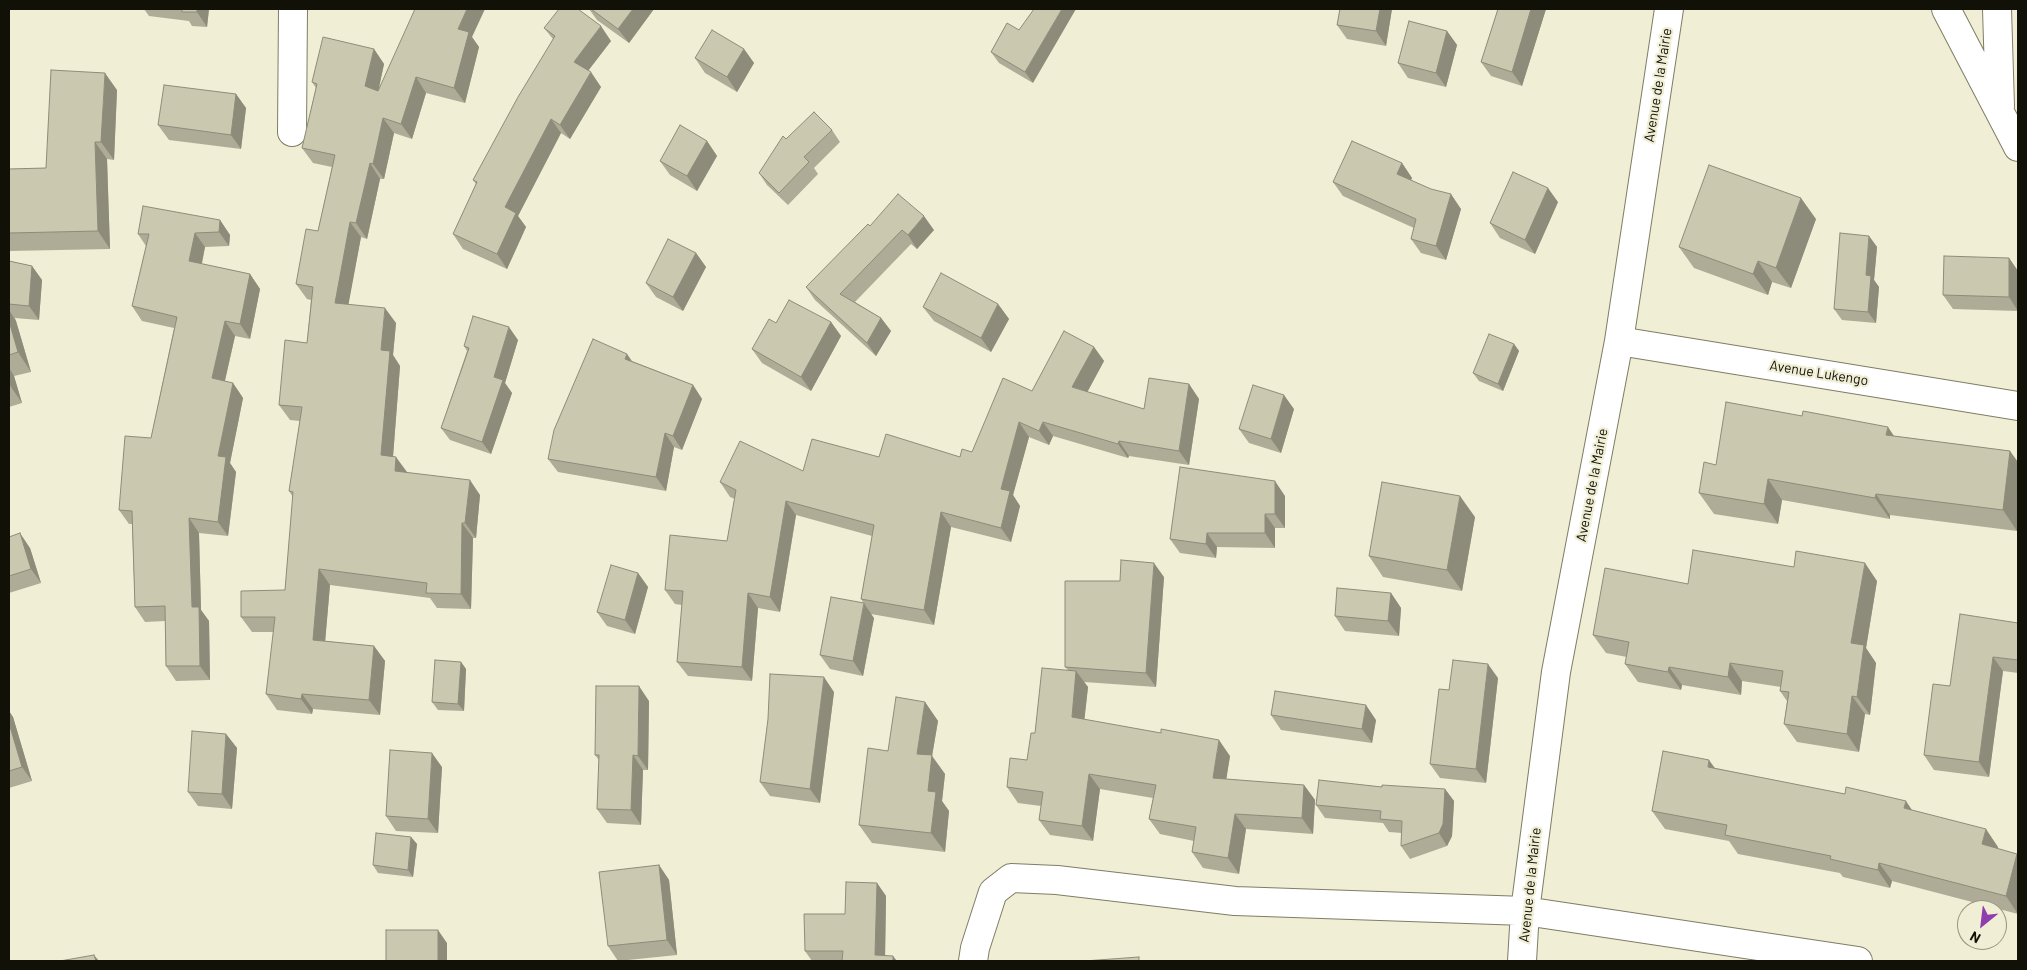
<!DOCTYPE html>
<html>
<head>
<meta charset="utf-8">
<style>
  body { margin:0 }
  #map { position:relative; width:2027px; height:970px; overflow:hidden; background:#f0eed4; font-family:Barlow,sans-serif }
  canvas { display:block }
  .frame { position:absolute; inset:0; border:10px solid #121108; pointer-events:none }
  .north { position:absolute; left:1957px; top:900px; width:50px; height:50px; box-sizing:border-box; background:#f0eed4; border:1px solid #979682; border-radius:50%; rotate:209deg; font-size:14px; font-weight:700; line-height:20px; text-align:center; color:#121108 }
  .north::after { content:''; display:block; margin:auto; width:18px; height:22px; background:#903ead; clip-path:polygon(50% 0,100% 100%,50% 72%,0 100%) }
</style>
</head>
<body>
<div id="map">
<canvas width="2027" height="970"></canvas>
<div class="frame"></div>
<div class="north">N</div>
</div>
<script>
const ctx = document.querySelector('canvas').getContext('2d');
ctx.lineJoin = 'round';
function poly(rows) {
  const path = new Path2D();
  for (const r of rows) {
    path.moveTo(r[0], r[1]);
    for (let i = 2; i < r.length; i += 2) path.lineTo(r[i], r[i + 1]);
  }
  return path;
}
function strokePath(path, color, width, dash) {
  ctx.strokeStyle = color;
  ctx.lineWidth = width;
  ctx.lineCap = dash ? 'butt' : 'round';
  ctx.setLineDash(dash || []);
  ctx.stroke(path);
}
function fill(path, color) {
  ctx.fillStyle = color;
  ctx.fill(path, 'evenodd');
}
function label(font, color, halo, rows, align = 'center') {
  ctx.font = font + ' Barlow,sans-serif';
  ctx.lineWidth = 4.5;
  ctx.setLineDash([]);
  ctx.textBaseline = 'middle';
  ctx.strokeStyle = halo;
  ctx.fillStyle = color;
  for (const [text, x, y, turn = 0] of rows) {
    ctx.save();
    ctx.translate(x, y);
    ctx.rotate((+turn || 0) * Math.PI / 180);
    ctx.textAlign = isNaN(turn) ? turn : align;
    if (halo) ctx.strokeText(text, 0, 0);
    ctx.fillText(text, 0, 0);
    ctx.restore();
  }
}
const minor = poly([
  [1946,9,2018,147],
  [1997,9,2000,106],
  [292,132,293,9],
  [1619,341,2018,406],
  [973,961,975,948,993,892,1011,878,1057,880,1235,901,1525,911,1858,961],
  [1522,961,1525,911,1556,672,1619,341,1669,9]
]);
const wall = poly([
  [144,9,209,9,207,27,192,26,189,21,149,16],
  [589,9,654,9,629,43,597,20],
  [1340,9,1392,9,1386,46,1347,39,1337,25],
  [1498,9,1546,9,1522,86,1491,76,1481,62],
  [1007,23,1033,83,999,63,991,52],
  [544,28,611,41,588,71,601,87,570,139,561,133,518,216,526,227,507,269,463,249,453,234,476,184,473,180,553,39],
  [1447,31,1457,45,1446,87,1408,78,1398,63],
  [472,37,479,47,465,103,426,93,412,139,394,133,384,179,380,179,367,239,361,237,348,304,396,323,393,355,400,366,393,456,407,473,480,495,476,538,473,538,471,609,437,608,430,598,330,585,325,641,374,646,385,661,380,715,313,709,312,714,277,710,266,694,274,632,252,632,241,617,285,590,293,497,289,491,300,421,290,420,279,405,307,343,311,300,307,299,296,284,318,231,332,167,313,163,302,148,316,88,312,82,374,49,384,64,379,87],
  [744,49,754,63,737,92,705,73,695,58],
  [117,90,114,160,107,159,110,249,9,251,9,169,46,168],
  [236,94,246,108,241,149,169,140,158,125],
  [832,130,840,142,814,168,818,174,788,205,767,185,759,173,786,139],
  [707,141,717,156,697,191,670,175,660,161],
  [1402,163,1412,178,1411,180,1461,209,1446,260,1421,253,1411,239,1414,228,1343,196,1333,182],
  [1558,202,1535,254,1500,238,1490,223],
  [1816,219,1791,288,1772,282,1768,295,1694,268,1679,247],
  [220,220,230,235,229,246,205,247,202,264,250,274,260,289,250,339,235,336,225,381,233,383,243,398,230,463,236,472,228,536,199,533,201,610,209,621,210,680,176,681,166,666,165,621,145,622,135,607,132,524,129,524,119,510,151,438,174,328,142,321,132,306,146,246,138,234],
  [870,226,934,230,917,249,911,244,855,302,881,318,891,331,876,356,815,300,806,287],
  [1869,236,1877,247,1874,280,1879,287,1876,323,1842,320,1834,309],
  [696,253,706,267,683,311,656,297,646,283],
  [2009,258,2018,271,2018,311,1953,309,1943,295],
  [9,261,32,266,42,280,39,320,15,318,16,321,31,372,14,376,22,403,9,407],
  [998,304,1009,319,991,352,934,321,923,307],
  [831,322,841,336,811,391,762,363,752,349,776,323],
  [518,340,505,383,512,393,491,454,450,440,441,428,467,351,464,346],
  [1514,344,1519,351,1503,391,1479,381,1473,373],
  [1094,347,1104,361,1087,392,1144,409,1189,384,1199,399,1189,465,1129,456,1128,458,1053,436,1049,445,1029,437,1013,495,1020,506,1011,542,951,527,934,625,871,614,861,599,872,536,796,515,780,612,758,608,752,681,688,676,677,662,682,605,675,604,665,590,727,541,735,499,730,497,720,482,803,471,879,457,960,457,972,452,1032,391],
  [627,354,632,361,693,385,702,399,682,450,674,447,666,491,558,472,548,459],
  [1294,409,1281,453,1249,443,1239,429],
  [1894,436,2010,451,2017,531,1890,515,1890,519,1782,500,1778,524,1714,514,1699,493,1716,465],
  [1285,496,1285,528,1275,528,1275,548,1217,547,1216,558,1180,553,1170,539],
  [1475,517,1462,591,1383,577,1369,556],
  [9,537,30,548,41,583,9,593],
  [638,573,648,587,635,634,607,626,597,612],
  [1164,577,1156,687,1084,682,1088,687,1084,720,1230,756,1226,779,1304,785,1315,800,1313,834,1246,829,1239,874,1203,868,1192,852,1194,841,1160,834,1149,819,1153,798,1100,789,1093,841,1050,835,1039,820,1041,806,1018,803,1007,787,1027,760,1035,733,1068,670,1065,667,1120,581],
  [1877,581,1866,648,1876,663,1870,715,1865,714,1859,752,1797,742,1784,724,1787,701,1780,691,1781,687,1742,681,1741,695,1682,685,1681,690,1638,682,1625,664,1627,657,1606,653,1593,635,1688,584],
  [1391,593,1401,608,1399,636,1345,631,1335,616],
  [874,618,863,676,830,669,820,655],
  [2018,623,2018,673,2003,671,1989,777,1934,770,1924,755,1950,686],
  [461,662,466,669,464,711,438,710,432,702],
  [1498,678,1486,783,1440,778,1430,764,1449,690],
  [834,692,820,803,770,796,760,782],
  [649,701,648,770,643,770,641,825,607,823,597,809,599,760,595,755],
  [925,702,938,721,932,756,945,774,942,801,949,811,945,852,872,843,859,825,888,751],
  [9,711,13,717,32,781,9,788],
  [1271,715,1376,720,1372,743,1281,730],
  [226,734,237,748,232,809,198,806,188,792],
  [442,767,438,833,396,831,386,816],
  [1715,768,1912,810,1998,847,1998,849,2017,854,2018,856,2018,914,1892,881,1890,888,1843,877,1840,873,1738,854,1729,841,1665,829,1652,811],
  [1382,787,1445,789,1454,801,1452,836,1447,846,1410,859,1401,846,1402,833,1389,832,1383,823,1325,818,1316,805],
  [411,837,417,844,413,877,378,873,373,865],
  [659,865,669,880,677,955,618,961,608,946],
  [877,883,886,896,885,955,897,961,812,961,805,951,845,914]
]);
const shadedWall = poly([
  [197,9,209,9,207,27,197,12],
  [467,9,485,9,472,37,479,47,465,103,454,88,458,29],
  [633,9,654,9,629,43,618,29],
  [1062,9,1076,9,1033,83,1025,72],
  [1380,9,1392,9,1386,46,1376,31],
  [1531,9,1546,9,1522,86,1512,72],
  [601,26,611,41,584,76,574,62],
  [1447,31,1457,45,1446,87,1436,73],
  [374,49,384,64,376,102,365,86],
  [744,49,754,63,737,92,727,77],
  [591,72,601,87,570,139,560,125],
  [105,73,117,90,114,160,101,142],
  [416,77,426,93,412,139,401,124],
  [236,94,246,108,241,149,231,135],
  [383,118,394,133,384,179,373,164],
  [551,119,561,133,518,216,526,227,507,269,497,254,505,207],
  [707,141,717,156,697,191,687,176],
  [95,142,107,159,110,249,98,231],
  [370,163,380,179,367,239,356,223],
  [1402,163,1412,178,1407,188,1397,174],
  [1548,188,1558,202,1535,254,1525,240],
  [1451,194,1461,209,1446,260,1436,246],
  [1801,198,1816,219,1791,288,1776,268],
  [924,216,934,230,917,249,908,235],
  [220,220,230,235,229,246,219,232],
  [350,222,361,237,346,318,335,303],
  [195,233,205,247,199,276,189,261],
  [1869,236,1877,247,1874,280,1879,287,1876,323,1868,312,1866,275],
  [696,253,706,267,683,311,673,297],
  [2009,258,2018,271,2018,311,2009,297],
  [1758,261,1772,282,1768,295,1753,274],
  [32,266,42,280,39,320,29,306],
  [250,274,260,289,250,339,240,324],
  [998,304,1009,319,991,352,981,338],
  [385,308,396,323,393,355,400,366,392,470,381,455,381,350],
  [9,310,16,321,31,372,18,352,9,321],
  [881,318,891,331,876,356,867,343],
  [225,321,235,336,222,393,212,378],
  [831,322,841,336,811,391,801,377],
  [509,327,518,340,505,383,512,393,491,454,482,442,494,377],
  [1514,344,1519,351,1503,391,1498,384],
  [1094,347,1104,361,1082,402,1072,387],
  [627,354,636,368,625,359],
  [9,368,14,376,22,403,9,384],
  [233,383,243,398,230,463,236,472,228,536,218,522,218,456],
  [1189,384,1199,399,1189,465,1179,451],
  [693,385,702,399,682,450,673,436],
  [1284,395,1294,409,1281,453,1271,439],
  [1019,422,1029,437,1013,495,1020,506,1011,542,1001,528,1001,489],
  [1043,422,1053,436,1049,445,1039,431],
  [1888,427,1902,448,1886,435],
  [665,433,674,447,666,491,656,477],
  [1119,441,1129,456,1128,458,1118,444],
  [2010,451,2018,462,2018,523,2017,531,2003,510],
  [396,457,407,472,405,487,395,471],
  [1768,479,1782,500,1778,524,1764,504],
  [470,480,480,495,476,538,465,523],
  [1275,481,1285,496,1285,528,1275,514],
  [1876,494,1890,515,1890,519,1875,498],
  [1460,496,1475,517,1462,591,1447,570],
  [786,501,796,515,780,612,770,597],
  [941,512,951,527,934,625,924,610],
  [1265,514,1275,528,1275,548,1265,533],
  [189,518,199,533,201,610,209,621,210,680,200,666,192,607],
  [462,523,473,538,471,609,461,594],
  [20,533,30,548,41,583,31,569],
  [1207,533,1217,547,1216,558,1206,544],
  [1154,563,1164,577,1156,687,1146,673],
  [1865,563,1877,581,1866,648,1876,663,1870,715,1857,697,1851,643],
  [319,569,330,585,324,655,313,640],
  [638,573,648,587,635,634,625,620],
  [748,593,758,608,752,681,742,667],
  [1391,593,1401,608,1399,636,1388,621],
  [864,603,874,618,863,676,853,661],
  [374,646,385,661,380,715,369,700],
  [1993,657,2003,671,1989,777,1979,762],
  [461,662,466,669,464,711,458,704],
  [1730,663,1742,681,1741,695,1728,677],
  [1488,664,1498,678,1486,783,1476,769],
  [1669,667,1682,685,1681,690,1668,672],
  [1076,671,1088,687,1083,733,1072,717],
  [824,677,834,692,820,803,810,789],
  [639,686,649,701,648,770,638,756],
  [302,694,313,709,312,714,301,699],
  [1852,696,1865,714,1859,752,1847,734],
  [925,702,938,721,932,756,945,774,942,801,949,811,945,852,931,833,928,791,917,754],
  [1366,705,1376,720,1372,743,1362,729],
  [9,711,13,717,32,781,22,767,9,723],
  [226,734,237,748,232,809,222,794],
  [1219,740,1230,756,1224,794,1213,778],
  [432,753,442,767,438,833,428,819],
  [633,755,643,770,641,825,631,810],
  [1709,760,1722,778,1708,767],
  [1089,774,1100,789,1093,841,1082,826],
  [1304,785,1315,800,1313,834,1302,818],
  [1445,789,1454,801,1452,836,1447,846,1439,833],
  [1906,801,1918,819,1904,808],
  [1235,814,1246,829,1239,874,1228,858],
  [1986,829,1998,847,1994,863,1982,844],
  [411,837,417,844,413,877,408,870],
  [2017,854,2018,856,2018,914,2006,896],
  [1879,863,1892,881,1890,888,1878,870],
  [659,865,669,880,677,955,667,940],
  [877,883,886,896,885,961,875,955],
  [438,930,447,943,447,961,438,961],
  [94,955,99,961,96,961],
  [893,956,897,961,893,961]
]);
const building = poly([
  [182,9,197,9,197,12,182,12,182,9],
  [415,9,467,9,458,29,469,32,454,88,416,77,401,124,383,118,373,164,370,163,356,223,350,222,335,303,385,308,381,350,390,351,381,455,396,457,395,471,470,480,465,523,462,523,461,594,426,593,427,583,319,569,313,640,374,646,369,700,302,694,301,699,266,694,275,617,241,617,241,591,285,590,293,492,289,491,302,407,279,405,285,340,307,343,313,287,296,284,306,229,318,231,335,155,302,148,317,84,312,82,323,37,374,49,365,86,378,91,415,9],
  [559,9,578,9,601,26,574,62,591,72,560,125,551,119,505,207,516,213,497,254,453,234,477,182,473,180,518,97,555,36,544,28,559,9],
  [591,9,633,9,618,29,591,9],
  [1034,9,1062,9,1025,72,991,52,1007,23,1019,30,1034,9],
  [1340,9,1380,9,1376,31,1337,25,1340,9],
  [1498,9,1531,9,1512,72,1481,62,1498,9],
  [1409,21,1447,31,1436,73,1398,63,1409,21],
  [712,30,744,49,727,77,695,58,712,30],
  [51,70,105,73,101,142,95,142,98,231,9,233,9,169,46,168,51,70],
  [164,85,236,94,231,135,158,125,164,85],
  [814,112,832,130,804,157,809,162,779,193,759,173,783,136,786,139,814,112],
  [680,125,707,141,687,176,660,161,680,125],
  [1352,141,1402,163,1397,174,1431,189,1451,194,1436,246,1411,239,1416,219,1333,182,1352,141],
  [1709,165,1801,198,1776,268,1758,261,1753,274,1679,247,1709,165],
  [1513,172,1548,188,1525,240,1490,223,1513,172],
  [898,194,924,216,908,235,902,230,840,294,881,318,867,343,806,287,868,224,870,226,898,194],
  [143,206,220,220,219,232,195,233,189,261,250,274,240,324,225,321,212,378,233,383,218,456,226,457,218,522,189,518,192,607,199,607,200,666,166,666,165,606,135,607,132,511,119,510,125,436,151,438,177,317,132,306,149,234,138,234,143,206],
  [1840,233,1869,236,1866,275,1871,276,1868,312,1834,309,1840,233],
  [668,239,696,253,673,297,646,283,668,239],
  [1944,256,2009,258,2009,297,1943,295,1944,256],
  [9,261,32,266,29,306,9,304,9,261],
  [941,273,998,304,981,338,923,307,941,273],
  [789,300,831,322,801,377,752,349,769,319,776,323,789,300],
  [473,316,509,327,494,377,503,380,482,442,441,428,469,348,464,346,473,316],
  [9,321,18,352,9,355,9,321],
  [1064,331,1094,347,1072,387,1144,409,1149,378,1189,384,1179,451,1119,441,1118,444,1043,422,1039,431,1019,422,1001,489,1010,491,1001,528,941,512,924,610,861,599,874,525,786,501,770,597,748,593,742,667,677,662,683,591,665,590,670,535,727,541,736,490,720,482,740,441,803,471,812,439,879,457,886,434,960,457,962,449,972,452,1003,378,1032,391,1064,331],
  [1489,334,1514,344,1498,384,1473,373,1489,334],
  [593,339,627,354,625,359,693,385,673,436,665,433,656,477,548,459,554,430,593,339],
  [1253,385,1284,395,1271,439,1239,429,1253,385],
  [1726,402,1802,416,1803,411,1888,427,1886,435,2010,451,2003,510,1876,494,1875,498,1768,479,1764,504,1699,493,1704,462,1716,465,1726,402],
  [1180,467,1275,481,1275,514,1265,514,1265,533,1207,533,1206,544,1170,539,1180,467],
  [1382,482,1460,496,1447,570,1369,556,1382,482],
  [20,533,31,569,9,576,9,537,20,533],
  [1693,550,1794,567,1796,551,1865,563,1851,643,1864,645,1857,697,1852,696,1847,734,1784,724,1789,692,1780,691,1783,671,1730,663,1728,677,1669,667,1668,672,1625,664,1629,642,1593,635,1605,568,1688,584,1693,550],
  [1121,560,1154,563,1146,673,1065,667,1065,581,1120,581,1121,560],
  [611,565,638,573,625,620,597,612,611,565],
  [1337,588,1391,593,1388,621,1335,616,1337,588],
  [831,597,864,603,853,661,820,655,831,597],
  [1960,614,2018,623,2018,660,1993,657,1979,762,1924,755,1933,684,1950,686,1960,614],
  [435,660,461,662,458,704,432,702,435,660],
  [1453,660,1488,664,1476,769,1430,764,1439,689,1449,690,1453,660],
  [1042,668,1076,671,1072,717,1161,733,1161,729,1219,740,1213,778,1304,785,1302,818,1235,814,1228,858,1192,852,1196,827,1149,819,1156,785,1089,774,1082,826,1039,820,1043,792,1007,787,1010,758,1027,760,1031,733,1035,733,1042,668],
  [770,674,824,677,810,789,760,782,768,719,770,674],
  [596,686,639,686,638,756,633,755,631,810,597,809,599,755,595,755,596,686],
  [1275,691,1366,705,1362,729,1271,715,1275,691],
  [896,697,925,702,917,754,932,755,928,791,936,792,931,833,859,825,868,748,888,751,896,697],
  [9,723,22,767,9,771,9,723],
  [192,731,226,734,222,794,188,792,192,731],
  [390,750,432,753,428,819,386,816,390,750],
  [1663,751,1709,760,1708,767,1845,794,1846,787,1906,801,1904,808,1986,829,1982,844,2017,854,2006,896,1879,863,1878,870,1830,859,1831,856,1725,835,1727,825,1652,811,1663,751],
  [1319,780,1382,787,1382,785,1445,789,1443,824,1439,833,1401,846,1402,821,1380,819,1381,811,1316,805,1319,780],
  [376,833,411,837,408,870,373,865,376,833],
  [659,865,667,940,608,946,599,872,659,865],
  [846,882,877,883,875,955,893,956,893,961,842,961,843,951,805,951,804,914,845,914,846,882],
  [386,930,438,930,438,961,386,961,386,930],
  [94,955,96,961,60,961,94,955],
  [1139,957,1139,961,1084,961,1139,957]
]);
const streetNames = [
  ["Avenue de la Mairie",1658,85,-81],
  ["Avenue Lukengo",1819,373,9],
  ["Avenue de la Mairie",1592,485,-79],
  ["Avenue de la Mairie",1530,885,-84]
];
strokePath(minor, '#7f7d66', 30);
strokePath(minor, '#fff', 28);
fill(wall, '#aeac96');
fill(shadedWall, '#8d8c7a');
fill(building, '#cac8af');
strokePath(building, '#8d8c7a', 1);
label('14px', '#121108', '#f0eed4', streetNames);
</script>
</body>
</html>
